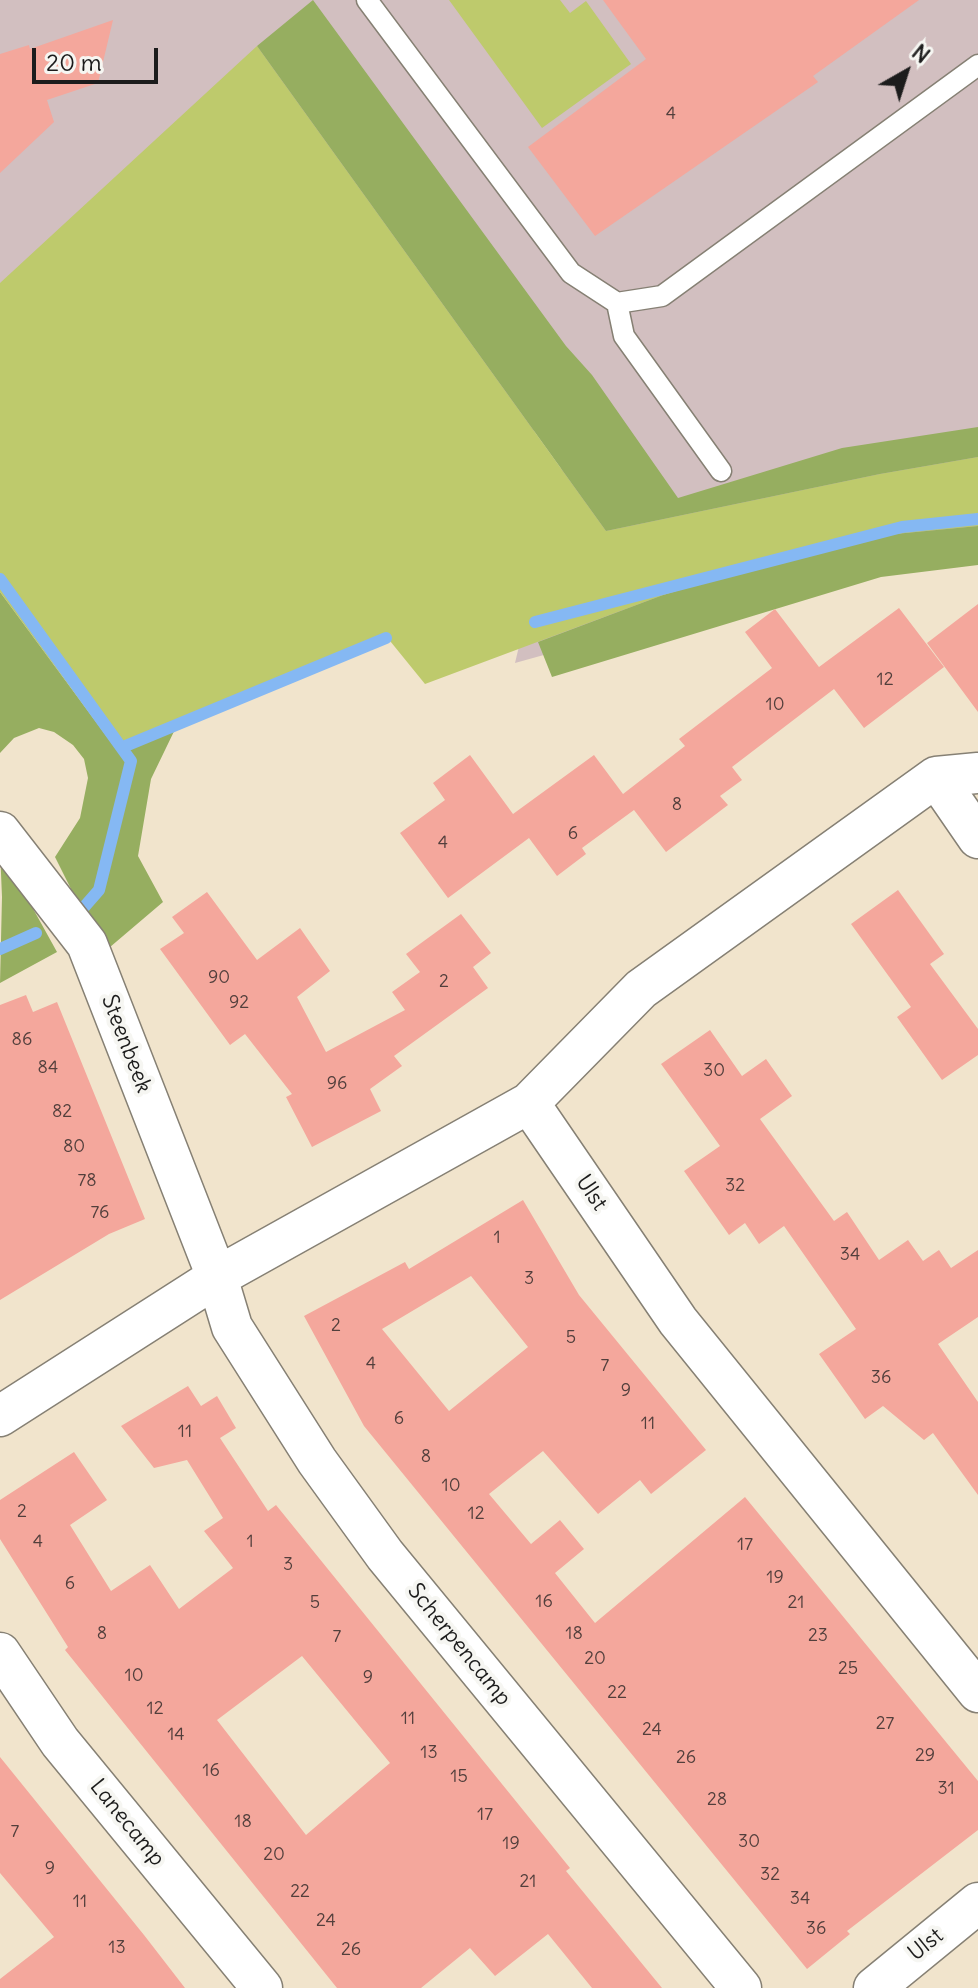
<!DOCTYPE html>
<html>
<head>
<meta charset="utf-8">
<style>
  body { margin:0 }
  #map { position:relative; width:978px; height:1988px; overflow:hidden; background:#f1e4cc; font-family:Delius,sans-serif }
  canvas { display:block }
  .north { position:absolute; left:866px; top:32px; width:80px; height:80px; -webkit-text-stroke:6px #f6f6f2; paint-order:stroke; rotate:39deg; font-size:22px; font-weight:700; line-height:32px; text-align:center; color:#1c1c1c }
  .north::after { content:''; display:block; margin:auto; width:28px; height:36px; background:#1c1c1c; clip-path:polygon(50% 0,100% 100%,50% 72%,0 100%) }
  .scale { position:absolute; left:32px; top:48px; width:126px; height:36px; box-sizing:border-box; border:4px solid #1c1c1c; border-top:0; padding-left:10px; font-size:24px; line-height:28px; white-space:nowrap; color:#1c1c1c; -webkit-text-stroke:6px #f6f6f2; paint-order:stroke }
</style>
</head>
<body>
<div id="map">
<canvas width="978" height="1988"></canvas>
<div class="north">N</div>
<div class="scale">20 m</div>
</div>
<script>
const ctx = document.querySelector('canvas').getContext('2d');
ctx.lineJoin = 'round';
function fill(path, color) {
  ctx.fillStyle = color;
  ctx.fill(path, 'evenodd');
}
function poly(rows) {
  const path = new Path2D();
  for (const r of rows) {
    path.moveTo(r[0], r[1]);
    for (let i = 2; i < r.length; i += 2) path.lineTo(r[i], r[i + 1]);
  }
  return path;
}
function strokePath(path, color, width, dash) {
  ctx.strokeStyle = color;
  ctx.lineWidth = width;
  ctx.lineCap = dash ? 'butt' : 'round';
  ctx.setLineDash(dash || []);
  ctx.stroke(path);
}
function label(font, color, halo, rows, align = 'center') {
  ctx.font = font + ' Delius,sans-serif';
  ctx.lineWidth = 8;
  ctx.setLineDash([]);
  ctx.textBaseline = 'middle';
  ctx.strokeStyle = halo;
  ctx.fillStyle = color;
  for (const [text, x, y, turn = 0] of rows) {
    ctx.save();
    ctx.translate(x, y);
    ctx.rotate((+turn || 0) * Math.PI / 180);
    ctx.textAlign = isNaN(turn) ? turn : align;
    if (halo) ctx.strokeText(text, 0, 0);
    ctx.fillText(text, 0, 0);
    ctx.restore();
  }
}
const industrial = poly([
  [0,0,978,0,978,534,515,663,569,437,0,341]
]);
const green = poly([
  [449,0,560,0,570,13,586,1,631,64,542,128],
  [257,46,606,531,880,474,978,457,978,526,895,534,771,563,663,595,425,684,386,636,114,746,0,592,0,283]
]);
const forest = poly([
  [313,0,566,346,592,375,678,498,842,448,978,427,978,457,880,474,606,531,257,46],
  [978,526,978,565,881,577,552,677,538,642,663,595,771,563,895,534],
  [0,592,113,745,180,719,151,779,138,856,163,902,103,953,55,857,80,818,88,778,84,759,73,745,54,732,39,728,14,738,0,753],
  [0,849,57,952,0,983,2,897]
]);
const stream = poly([
  [0,579,131,761,99,890,85,906],
  [535,622,902,527,978,519],
  [123,747,386,638],
  [0,949,36,933]
]);
const building = poly([
  [603,0,919,0,813,76,818,82,595,236,528,147,646,59],
  [113,20,98,83,47,100,54,122,0,173,0,54,29,45,30,49],
  [978,604,978,712,927,643],
  [899,608,944,667,864,728,834,689,732,767,742,780,720,796,728,805,666,852,634,810,582,848,586,854,557,876,529,838,448,898,400,833,445,800,433,783,470,755,513,814,594,755,623,794,685,746,679,739,772,668,745,632,775,609,819,667],
  [898,890,944,954,930,964,978,1029,978,1055,942,1080,897,1017,911,1007,851,924],
  [207,892,257,960,300,928,330,971,297,997,326,1052,405,1010,392,992,420,972,406,954,461,914,491,953,473,967,488,988,394,1056,402,1066,370,1089,381,1111,312,1147,286,1097,292,1094,245,1034,230,1045,160,949,184,933,172,917],
  [26,995,33,1012,57,1002,145,1219,109,1234,0,1300,0,1005],
  [710,1030,742,1076,766,1059,792,1096,760,1119,834,1221,847,1212,879,1260,908,1240,923,1261,939,1250,951,1268,978,1250,978,1317,938,1344,978,1402,978,1495,933,1433,924,1440,883,1406,865,1419,819,1354,856,1329,784,1226,759,1244,745,1223,729,1235,684,1171,720,1146,661,1064],
  [523,1200,579,1295,706,1450,651,1494,640,1480,598,1514,543,1451,489,1494,531,1544,560,1520,584,1549,555,1573,595,1623,745,1497,978,1781,978,1830,847,1931,850,1934,807,1969,364,1426,304,1316,405,1262,409,1269],
  [471,1276,528,1347,449,1411,382,1329],
  [188,1386,201,1406,217,1396,236,1428,220,1438,268,1511,276,1505,570,1868,566,1871,662,1988,592,1988,548,1934,495,1976,470,1948,421,1988,337,1988,65,1650,68,1647,0,1539,0,1500,74,1452,107,1500,70,1525,111,1591,150,1565,179,1609,233,1568,204,1531,223,1518,187,1460,154,1468,121,1426],
  [302,1656,390,1763,306,1835,217,1720],
  [0,1757,144,1935,185,1988,0,1988,0,1979,54,1937,0,1873]
]);
const lane = poly([
  [367,0,571,273,617,303,662,296,978,65],
  [617,303,624,336,721,471]
]);
const street = poly([
  [936,777,978,838],
  [0,832,87,944,217,1277,232,1327,317,1461,385,1555,741,1988],
  [529,1103,678,1321,978,1692],
  [0,1416,217,1277,529,1103,641,989,936,777,978,773],
  [0,1653,60,1742,262,1988],
  [874,1988,978,1903]
]);
const numberNames = [
  ["4",671,114],
  ["12",885,680],
  ["10",775,705],
  ["8",677,805],
  ["6",573,834],
  ["4",443,843],
  ["90",219,978],
  ["2",444,982],
  ["92",239,1003],
  ["86",22,1040],
  ["84",48,1068],
  ["30",714,1071],
  ["96",337,1084],
  ["82",62,1112],
  ["80",74,1147],
  ["78",87,1181],
  ["32",735,1186],
  ["76",100,1213],
  ["1",497,1238],
  ["34",850,1255],
  ["3",529,1279],
  ["2",336,1326],
  ["5",571,1338],
  ["4",371,1364],
  ["7",605,1366],
  ["36",881,1378],
  ["9",626,1391],
  ["6",399,1419],
  ["11",648,1424],
  ["11",185,1432],
  ["8",426,1457],
  ["10",451,1486],
  ["2",22,1512],
  ["12",476,1514],
  ["4",38,1542],
  ["1",250,1542],
  ["17",745,1545],
  ["3",288,1565],
  ["19",775,1578],
  ["6",70,1584],
  ["16",544,1602],
  ["5",315,1603],
  ["21",796,1603],
  ["8",102,1634],
  ["18",574,1634],
  ["23",818,1636],
  ["7",337,1637],
  ["20",595,1659],
  ["25",848,1669],
  ["10",134,1676],
  ["9",368,1678],
  ["22",617,1693],
  ["12",155,1709],
  ["11",408,1719],
  ["27",885,1724],
  ["24",652,1730],
  ["14",176,1735],
  ["13",429,1753],
  ["29",925,1756],
  ["26",686,1758],
  ["16",211,1771],
  ["15",459,1777],
  ["31",946,1789],
  ["28",717,1800],
  ["17",485,1815],
  ["18",243,1822],
  ["7",15,1832],
  ["30",749,1842],
  ["19",511,1844],
  ["20",274,1855],
  ["9",50,1869],
  ["32",770,1875],
  ["21",528,1882],
  ["22",300,1892],
  ["34",800,1899],
  ["11",80,1902],
  ["24",326,1921],
  ["36",816,1929],
  ["13",117,1948],
  ["26",351,1950]
];
const streetNames = [
  ["Steenbeek",126,1044,69],
  ["Ulst",591,1193,56],
  ["Scherpencamp",459,1645,51],
  ["Lanecamp",127,1823,51],
  ["Ulst",926,1945,-39]
];
fill(industrial, '#d2bfc0');
fill(green, '#beca6c');
fill(forest, '#96ae60');
strokePath(stream, '#85b8f3', 12);
fill(building, '#f4a79c');
strokePath(lane, '#868074', 23);
strokePath(street, '#868074', 43);
strokePath(lane, '#fff', 20);
strokePath(street, '#fff', 40);
label('18px', '#523f3c', null, numberNames);
label('22px', '#1c1c1c', '#f6f6f2', streetNames);
</script>
</body>
</html>
